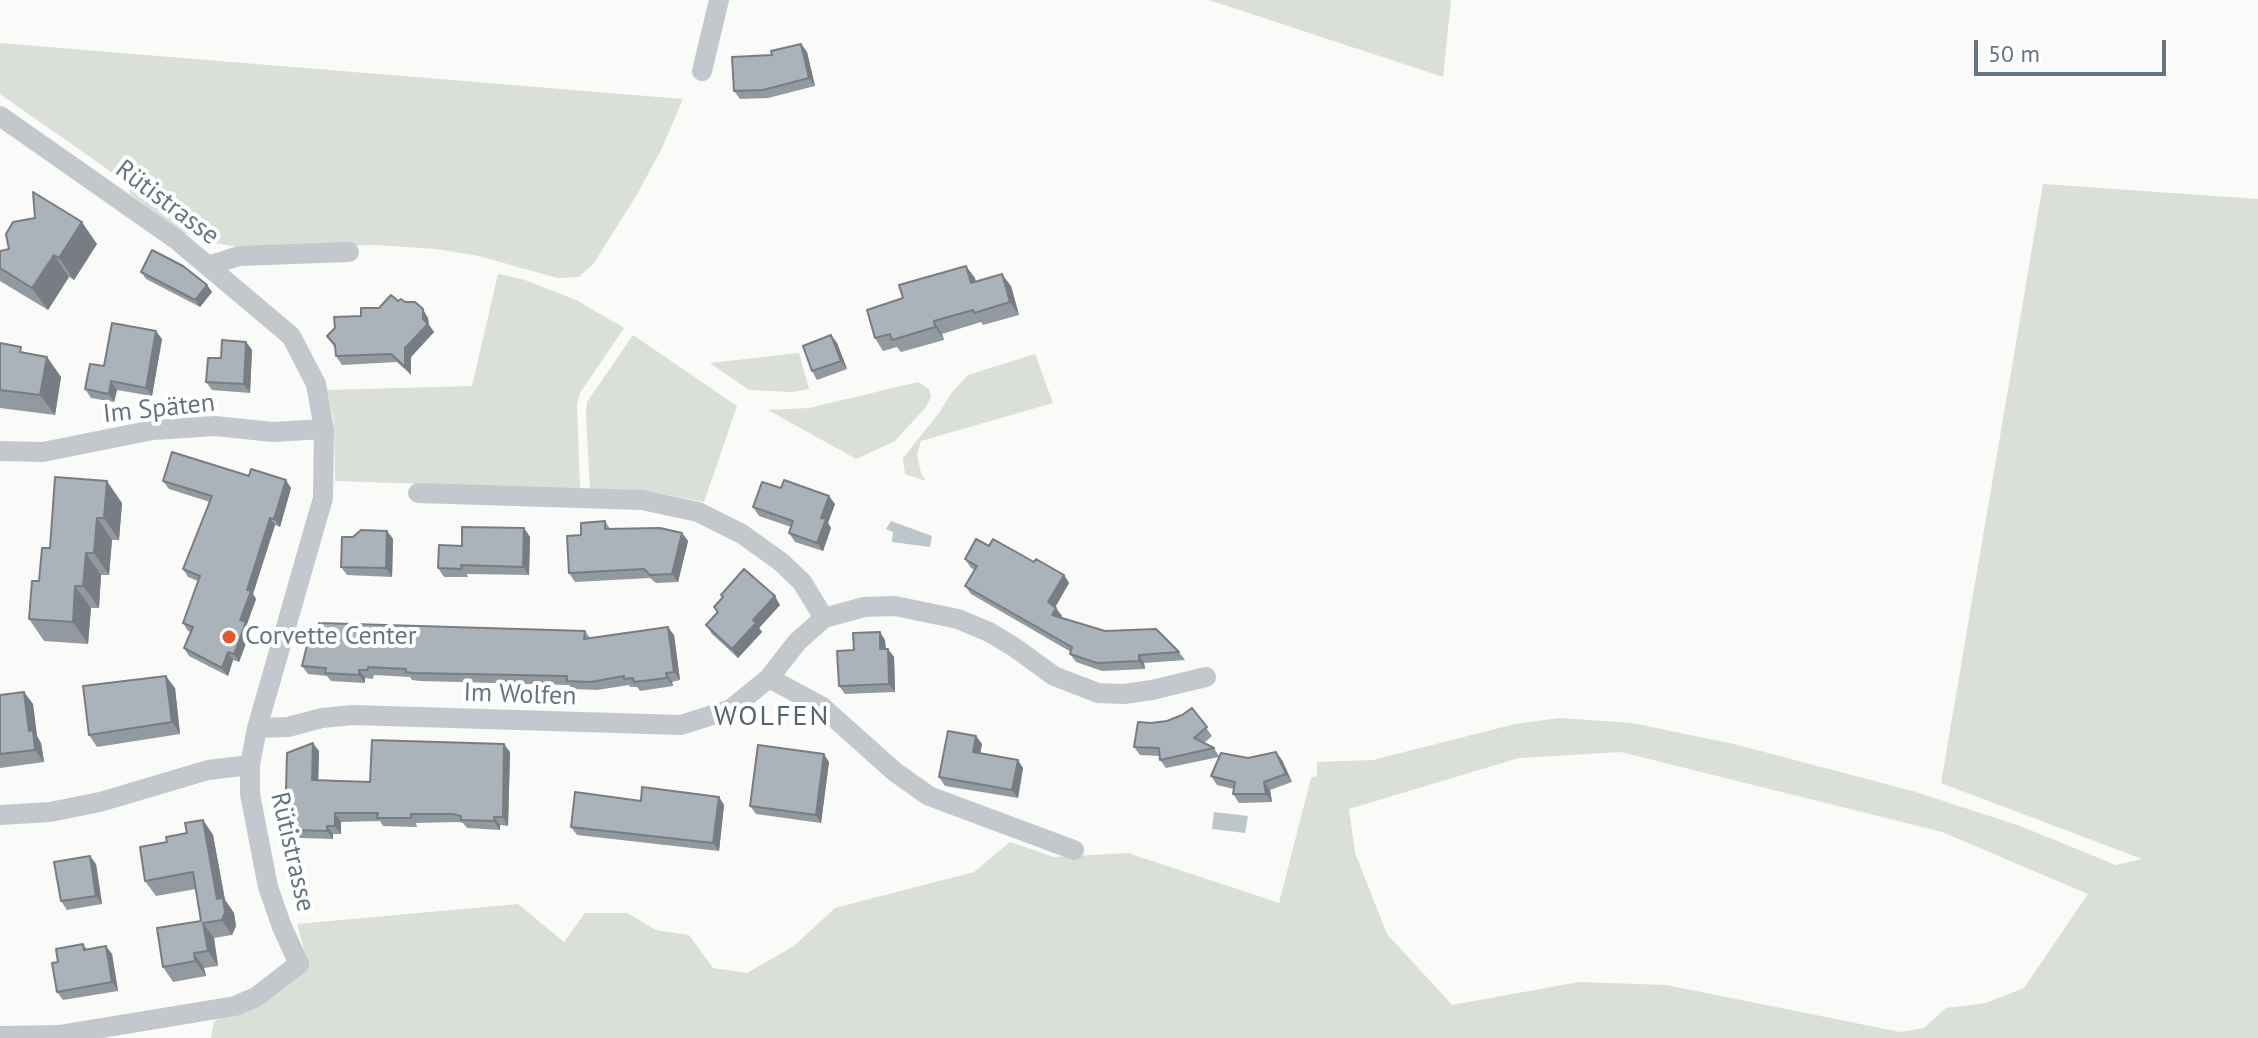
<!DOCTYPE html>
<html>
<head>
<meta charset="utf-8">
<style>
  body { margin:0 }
  #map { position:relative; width:2258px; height:1038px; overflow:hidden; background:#fafaf8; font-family:"PT Sans",sans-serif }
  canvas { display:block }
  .scale { position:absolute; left:1974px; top:40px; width:192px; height:36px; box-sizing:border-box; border:4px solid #657683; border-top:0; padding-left:10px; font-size:24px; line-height:28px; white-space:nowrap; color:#657683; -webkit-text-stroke:6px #fff; paint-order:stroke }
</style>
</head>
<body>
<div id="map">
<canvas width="2258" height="1038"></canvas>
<div class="scale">50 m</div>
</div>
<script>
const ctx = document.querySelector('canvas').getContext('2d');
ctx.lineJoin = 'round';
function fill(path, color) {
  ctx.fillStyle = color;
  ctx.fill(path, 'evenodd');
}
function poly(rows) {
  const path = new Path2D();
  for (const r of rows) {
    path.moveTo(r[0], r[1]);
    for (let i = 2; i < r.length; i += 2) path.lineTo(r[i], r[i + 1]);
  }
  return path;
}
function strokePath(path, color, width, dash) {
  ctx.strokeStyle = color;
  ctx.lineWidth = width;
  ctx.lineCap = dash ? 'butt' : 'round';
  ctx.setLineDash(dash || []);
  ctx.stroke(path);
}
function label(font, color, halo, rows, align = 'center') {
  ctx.font = font + ' "PT Sans",sans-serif';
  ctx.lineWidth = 8;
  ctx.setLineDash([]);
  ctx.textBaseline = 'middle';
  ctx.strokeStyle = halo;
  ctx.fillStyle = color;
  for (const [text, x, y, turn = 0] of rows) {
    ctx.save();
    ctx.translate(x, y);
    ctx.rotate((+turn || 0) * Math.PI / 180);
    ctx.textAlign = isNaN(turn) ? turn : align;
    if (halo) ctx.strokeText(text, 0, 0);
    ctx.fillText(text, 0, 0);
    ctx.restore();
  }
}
const green = poly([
  [1209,0,1451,0,1443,77],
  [0,43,683,99,661,150,636,196,594,263,579,277,557,278,479,256,436,249,376,245,246,248,214,243,182,232,130,194,130,185,0,94],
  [2043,184,2258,199,2258,1038,211,1038,214,1022,299,964,306,957,297,924,518,904,564,942,585,913,627,913,656,930,689,935,713,968,747,973,794,946,835,908,974,872,1010,842,1054,857,1128,853,1279,903,1311,778,1317,776,1317,762,1373,760,1515,724,1560,718,1632,723,1734,744,1916,792,2020,826,2116,865,2142,859,1941,783],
  [1621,752,1942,832,2088,894,2024,988,1986,1003,1946,1008,1924,1028,1900,1032,1666,985,1579,982,1452,1005,1387,934,1355,853,1349,809,1519,758],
  [498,274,525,280,576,300,624,328,580,393,577,404,580,489,335,481,334,422,327,390,472,386],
  [633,335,737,406,704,502,657,493,590,490,586,414,587,402],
  [799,353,809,389,792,392,749,390,710,363],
  [1035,354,1053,403,921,441,917,454,921,473,926,481,905,474,903,458,939,413,952,392,968,375],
  [918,382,929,389,931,397,926,407,895,441,856,459,768,410,809,408]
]);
const water = poly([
  [891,521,932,536,930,547,892,542,893,532,886,529],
  [1214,812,1248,816,1245,833,1212,829]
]);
const minor = poly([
  [702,71,719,0],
  [0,116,177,240,291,336,316,384,324,429,323,498,257,728,250,765,250,794,268,887,282,927,299,964,256,997,235,1006,59,1035,0,1036],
  [208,266,239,256,349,252],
  [0,451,43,452,153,430,215,426,273,432,324,429],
  [418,493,642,500,698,512,742,534,781,562,802,582,824,618],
  [769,678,821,706,895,772,929,796,1074,850],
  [257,728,288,727,322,718,353,715,681,725,731,709,769,678,797,642,824,618,864,607,895,606,958,619,989,632,1014,647,1054,676,1098,693,1124,694,1152,690,1206,677],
  [0,815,50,812,100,802,208,770,250,765]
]);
const wall = poly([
  [801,44,807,52,815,86,768,98,740,99,734,91,772,55],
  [97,244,74,280,69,277,48,310,0,281,0,251],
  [966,266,975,281,1011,286,1019,315,983,325,981,322,942,334,944,340,901,352,897,347,883,351,875,338,903,298],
  [141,272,207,285,212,292,200,307,146,279],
  [398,301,405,302,428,318,429,325,434,332,411,357,411,375,397,362,342,365,336,356,335,348,327,336,361,316],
  [831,335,837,343,847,369,817,380,812,371],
  [162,339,152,396,117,390,114,402,91,398,85,389,104,366],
  [246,342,252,350,250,393,212,390,206,382],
  [0,343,26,353,47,357,61,377,55,415,0,408],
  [249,476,291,488,280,527,275,525,253,594,256,599,247,624,251,630,239,662,233,660,228,676,189,656,184,648,191,632,188,631,183,623,198,581,188,577,183,569,210,502,169,489,163,481],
  [55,477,122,503,119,540,112,540,109,575,101,575,99,608,91,608,88,644,44,641,29,619,50,548],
  [781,488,835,504,828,523,831,528,823,551,795,542,789,533,791,527,759,516,753,507],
  [605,521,610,529,682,533,688,541,678,582,656,583,650,578,575,582,569,573,581,535],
  [524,528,530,537,529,575,467,574,468,577,444,577,438,568,462,546],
  [387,531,393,539,392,577,347,575,341,567,353,537],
  [989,546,1034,562,1064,575,1069,583,1055,607,1062,616,1061,618,1179,652,1185,660,1144,663,1145,669,1102,671,1076,662,1070,654,1071,652,971,594,965,586,975,570,971,568,965,559],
  [780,605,759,628,762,632,738,658,712,634,706,625,717,612,714,607],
  [585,631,590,638,674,635,680,680,672,682,673,686,640,691,637,687,630,687,629,685,597,690,572,689,569,685,420,681,412,680,410,677,374,675,373,679,365,678,365,683,331,681,327,676,308,674,302,666],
  [885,640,886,649,894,657,895,692,845,694,839,686,854,650],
  [175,688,180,734,97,747,89,735],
  [24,692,33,704,37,736,41,743,44,762,0,768,0,695],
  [1192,708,1212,736,1204,743,1214,748,1219,756,1282,760,1292,782,1270,790,1272,802,1239,803,1233,794,1234,789,1217,785,1211,776,1219,757,1166,768,1160,760,1160,756,1140,755,1134,747,1151,723,1167,721,1182,715],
  [976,736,982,744,980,753,1023,768,1018,798,945,786,939,777],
  [319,751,318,780,370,782,510,752,508,826,500,825,500,830,467,828,463,823,458,822,416,823,417,827,383,826,380,821,341,822,341,834,333,834,333,839,300,838,297,834,291,833,285,825],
  [829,762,821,823,756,814,750,806],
  [719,797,724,805,719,851,577,835,571,827,641,801],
  [203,820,213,835,225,900,234,913,236,926,232,935,214,938,218,966,204,968,206,976,173,982,163,967,201,921,196,889,156,896,145,881,187,833],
  [96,864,102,904,67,910,61,901],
  [83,944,87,949,112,954,118,991,63,1000,57,992,58,962]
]);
const shadedWall = poly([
  [801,44,807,52,815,86,809,78],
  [82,222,97,244,74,280,59,258],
  [54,255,69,277,48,310,32,288],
  [966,266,975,278,979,295,971,283],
  [1002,274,1011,286,1019,315,1010,302],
  [207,285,212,292,200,307,195,300],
  [423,309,428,318,429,325,434,332,411,357,411,375,405,367,405,348,423,319],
  [934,321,942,334,944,340,935,327],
  [156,331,162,339,152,396,146,388],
  [831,335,837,343,847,369,841,361],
  [246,342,252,350,250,393,244,384],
  [47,357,61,377,55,415,40,395],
  [111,381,117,390,114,402,109,394],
  [286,480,291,488,280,527,274,519],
  [107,481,122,503,119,540,104,518],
  [829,496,835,504,828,523,831,528,823,551,817,543,821,518],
  [97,518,112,540,109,575,94,553],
  [270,518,275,525,253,594,256,599,247,624,251,630,239,662,234,654,247,590],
  [524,528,530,537,529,575,523,567],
  [387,531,393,539,392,577,386,568],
  [682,533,688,541,678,582,672,574],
  [86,553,101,575,99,608,83,586],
  [1064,575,1069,583,1053,611,1048,602],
  [75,586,91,608,88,644,73,622],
  [775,596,780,605,759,628,762,632,738,658,732,649,753,620],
  [1056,608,1062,616,1058,623,1052,615],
  [668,627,674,635,680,680,674,672],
  [880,632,885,640,886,658,880,649],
  [888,649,894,657,895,692,889,684],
  [228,652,233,660,228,676,222,668],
  [1139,655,1144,663,1145,669,1139,661],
  [359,670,365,678,365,683,359,675],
  [666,673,672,682,673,686,667,678],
  [166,676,175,688,180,734,172,722],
  [24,692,33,704,37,736,41,743,44,762,35,750,29,731],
  [976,736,982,744,979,760,973,752],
  [313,743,319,751,318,789,312,780],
  [504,744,510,752,508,826,503,817],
  [1276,752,1282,760,1292,782,1286,774],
  [824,754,829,762,821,823,816,815],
  [1018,760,1023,768,1018,798,1012,790],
  [1264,782,1270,790,1272,802,1266,794],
  [719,797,724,805,719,851,713,843],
  [335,813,341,822,341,834,335,826],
  [494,817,500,825,500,830,494,821],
  [203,820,213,835,225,900,234,913,236,926,232,935,222,920],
  [327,826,333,834,333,839,327,831],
  [90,856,96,864,102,904,96,896],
  [203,923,214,938,218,966,208,951],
  [106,946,112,954,118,991,112,982],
  [194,953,204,968,206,976,195,961]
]);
const building = poly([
  [801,44,809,78,763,90,734,91,732,57,772,55,771,51,801,44],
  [33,192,82,222,59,258,54,255,32,288,0,268,0,251,9,249,6,234,13,222,35,218,33,192],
  [152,250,183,266,207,285,195,300,141,272,152,250],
  [966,266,971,283,1002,274,1010,302,974,313,973,310,934,321,935,327,892,340,890,334,875,338,867,310,903,298,899,285,966,266],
  [391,295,398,301,401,299,405,302,415,302,423,309,423,319,428,324,405,348,405,367,391,354,336,356,335,345,327,336,335,328,334,317,361,316,361,308,379,308,391,295],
  [112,323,156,331,146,388,111,381,109,394,85,389,90,364,104,366,112,323],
  [831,335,841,361,812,371,803,346,831,335],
  [222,340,246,342,244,384,206,382,208,358,221,358,222,340],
  [0,343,21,347,20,352,47,357,40,395,0,390,0,343],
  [172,452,249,476,251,469,286,480,274,519,270,518,247,590,251,591,240,620,246,622,234,654,228,652,222,668,184,648,193,627,183,623,200,576,183,569,212,496,163,481,172,452],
  [55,477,107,481,104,518,97,518,94,553,86,553,83,586,75,586,73,622,29,619,32,581,39,581,42,548,50,548,55,477],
  [784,480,829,496,821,518,826,519,817,543,789,533,793,521,753,507,762,482,781,488,784,480],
  [605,521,605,529,660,528,682,533,672,574,650,575,644,569,569,573,567,536,581,535,581,523,605,521],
  [462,527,524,528,523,567,461,565,462,569,438,568,439,545,462,546,462,527],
  [361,530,387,531,386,568,341,567,342,537,353,537,361,530],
  [976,539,989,546,993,539,1034,562,1036,559,1064,575,1048,602,1056,608,1052,615,1105,631,1156,629,1179,652,1139,655,1139,661,1097,663,1070,654,1072,647,965,586,977,566,965,559,976,539],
  [744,569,775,596,753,620,756,623,732,649,706,625,718,612,714,607,723,597,721,595,744,569],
  [319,623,585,631,584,639,668,627,674,672,666,673,667,678,634,682,633,678,624,679,624,676,591,682,567,681,567,676,414,673,406,672,406,669,368,667,368,670,359,670,359,675,325,673,326,668,302,666,308,641,318,641,319,623],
  [880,632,880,649,888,649,889,684,839,686,837,651,854,650,853,633,880,632],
  [166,676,172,722,89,735,83,686,166,676],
  [24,692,29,731,33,730,35,750,0,754,0,695,24,692],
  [1192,708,1207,727,1194,738,1214,748,1160,760,1159,748,1134,747,1138,722,1151,723,1167,721,1182,715,1192,708],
  [948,731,976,736,973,752,1018,760,1012,790,939,777,948,731],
  [372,740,504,744,503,817,494,817,494,821,461,820,461,816,453,814,411,814,411,818,377,818,378,813,335,813,335,826,327,826,327,831,294,830,294,825,285,825,287,753,313,743,312,780,370,782,372,740],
  [758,745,824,754,816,815,750,806,758,745],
  [1276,752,1286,774,1264,782,1266,794,1233,794,1235,782,1211,776,1221,753,1248,758,1276,752],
  [642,787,719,797,713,843,571,827,575,792,641,801,642,787],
  [203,820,217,899,223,898,225,912,222,920,203,923,208,951,194,953,195,961,163,967,157,928,201,921,193,872,145,881,140,847,167,842,166,837,187,833,185,823,203,820],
  [90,856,96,896,61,901,54,862,90,856],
  [83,944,84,950,106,946,112,982,57,992,52,963,58,962,56,949,83,944]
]);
const markers = [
  [229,637,8,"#e4572e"]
];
const streetNames = [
  ["Rütistrasse",167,203,37],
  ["Im Späten",159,409,-6],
  ["Im Wolfen",520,695,2],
  ["Rütistrasse",292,852,77]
];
const poiNames = [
  ["Corvette Center",245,637]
];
const neighbourhoodNames = [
  ["WOLFEN",772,717]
];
fill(green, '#dadfd7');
fill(water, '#bbc7cb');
strokePath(minor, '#c3c8cc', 20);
fill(wall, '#929a9f');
fill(shadedWall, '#777d82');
fill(building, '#aab3b9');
strokePath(building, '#777d82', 2);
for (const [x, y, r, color] of markers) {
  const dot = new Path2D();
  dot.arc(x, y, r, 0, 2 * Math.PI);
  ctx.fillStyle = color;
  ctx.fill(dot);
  strokePath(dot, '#fff', 3);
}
label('26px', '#657683', '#fff', streetNames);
label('26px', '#657683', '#fff', poiNames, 'left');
ctx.letterSpacing = '2px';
label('28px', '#57646e', '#fff', neighbourhoodNames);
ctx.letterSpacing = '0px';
</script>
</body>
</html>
